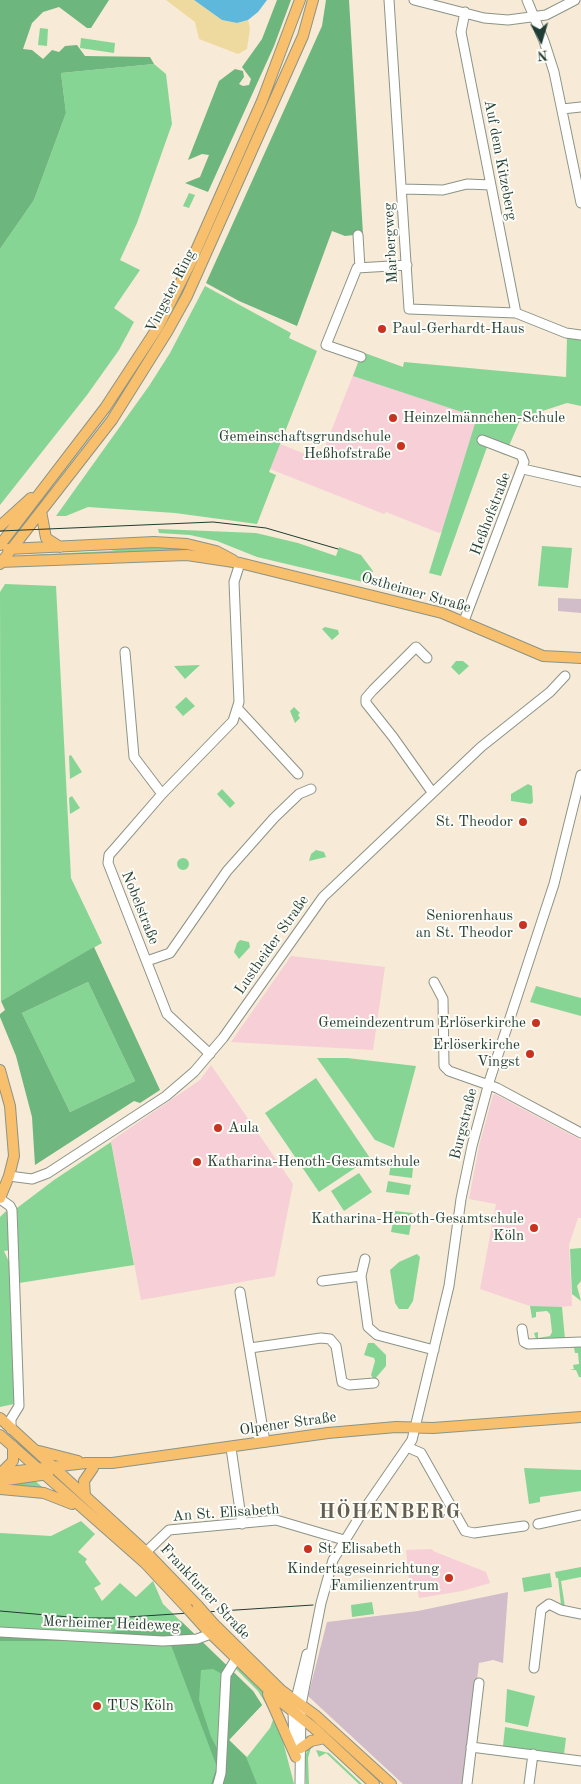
<!DOCTYPE html>
<html>
<head>
<meta charset="utf-8">
<style>
  body { margin:0 }
  #map { position:relative; width:581px; height:1784px; overflow:hidden; background:#f7ead7; font-family:"Old Standard TT",serif }
  canvas { display:block }
  .north { position:absolute; left:516px; top:15px; width:50px; height:50px; -webkit-text-stroke:4px #fdfcf7; paint-order:stroke; rotate:174deg; font-size:14px; font-weight:700; line-height:20px; text-align:center; color:#1f3d34 }
  .north::after { content:''; display:block; margin:auto; width:18px; height:22px; background:#1f3d34; clip-path:polygon(50% 0,100% 100%,50% 72%,0 100%) }
</style>
</head>
<body>
<div id="map">
<canvas width="581" height="1784"></canvas>
<div class="north">N</div>
</div>
<script>
const ctx = document.querySelector('canvas').getContext('2d');
ctx.lineJoin = 'round';
function fill(path, color) {
  ctx.fillStyle = color;
  ctx.fill(path, 'evenodd');
}
function poly(rows) {
  const path = new Path2D();
  for (const r of rows) {
    if (r.length === 3) {
      path.moveTo(r[0] + r[2], r[1]);
      path.arc(r[0], r[1], r[2], 0, 2 * Math.PI);
      continue;
    }
    path.moveTo(r[0], r[1]);
    for (let i = 2; i < r.length; i += 2) path.lineTo(r[i], r[i + 1]);
  }
  return path;
}
function strokePath(path, color, width, dash) {
  ctx.strokeStyle = color;
  ctx.lineWidth = width;
  ctx.lineCap = dash ? 'butt' : 'round';
  ctx.setLineDash(dash || []);
  ctx.stroke(path);
}
function label(font, color, halo, rows, align = 'center') {
  ctx.font = font + ' "Old Standard TT",serif';
  ctx.lineWidth = 4;
  ctx.setLineDash([]);
  ctx.textBaseline = 'middle';
  ctx.strokeStyle = halo;
  ctx.fillStyle = color;
  for (const [text, x, y, turn = 0] of rows) {
    ctx.save();
    ctx.translate(x, y);
    ctx.rotate((+turn || 0) * Math.PI / 180);
    ctx.textAlign = isNaN(turn) ? turn : align;
    if (halo) ctx.strokeText(text, 0, 0);
    ctx.fillText(text, 0, 0);
    ctx.restore();
  }
}
const built = poly([
  [360,357,497,421,445,531,439,533,386,512,384,514,270,469,280,444,320,460],
  [291,956,385,967,373,1050,231,1042],
  [211,1065,293,1184,275,1276,141,1300,111,1141,200,1080],
  [495,1094,581,1140,581,1218,578,1218,569,1245,572,1306,543,1308,530,1306,480,1289,496,1204,469,1199,479,1146,493,1095],
  [432,1549,433,1551,486,1572,490,1583,462,1591,419,1598,417,1589,410,1589,406,1550]
]);
const industrial = poly([
  [558,598,581,599,581,613,558,611],
  [508,1592,503,1663,493,1660,479,1663,465,1784,403,1784,308,1696,327,1622,418,1611]
]);
const green = poly([
  [40,28,48,29,47,46,38,45],
  [81,38,115,43,114,53,80,48],
  [154,64,166,74,172,124,137,223,120,260,140,270,114,308,134,322,119,350,87,395,0,505,0,249,34,200,66,113,61,73],
  [189,193,195,195,189,208,183,206],
  [205,286,291,333,289,338,317,351,269,472,276,475,257,524,175,513,88,507,66,516,56,516,149,386,170,353],
  [567,338,581,339,581,406,567,403,521,418,505,455,487,447,441,576,429,573,477,417,353,376,362,352,403,367,404,362,566,377],
  [158,529,256,533,298,543,336,556,339,547,361,555,373,571,367,583,257,557,217,541,190,535,159,533],
  [138,546,171,546,199,551,25,559,28,555,110,551],
  [542,546,572,548,568,588,538,586],
  [5,584,56,586,71,878,102,943,1,1001,0,592],
  [325,627,338,630,339,634,332,640,322,629],
  [456,661,463,661,469,666,459,675,451,667],
  [200,665,185,679,174,666],
  [186,697,195,706,183,716,175,707],
  [294,707,300,713,298,715,300,718,295,723,290,711],
  [71,755,82,772,70,779,69,756],
  [528,784,532,786,533,802,531,804,511,801,511,794],
  [222,789,235,803,230,808,217,794],
  [72,796,80,808,70,814,69,798],
  [316,850,324,852,326,857,309,861,311,854],
  [183,864,6],
  [240,940,249,942,250,947,239,959,234,952,237,943],
  [88,982,135,1081,70,1112,22,1013],
  [536,986,581,998,581,1016,530,1002],
  [317,1058,347,1058,416,1066,394,1148,375,1140],
  [316,1078,370,1158,319,1192,265,1113],
  [111,1142,134,1265,19,1283,17,1208,54,1180],
  [391,1164,413,1168,412,1178,389,1175],
  [359,1173,372,1192,344,1211,331,1191],
  [388,1181,411,1185,409,1195,386,1192],
  [6,1211,8,1214,11,1250,4,1251,10,1264,14,1404,0,1407,0,1217],
  [395,1211,413,1213,409,1235,391,1232],
  [581,1248,581,1281,577,1286,581,1301,572,1294,570,1249],
  [417,1254,420,1257,413,1301,408,1309,399,1309,395,1303,390,1270,399,1262],
  [530,1306,562,1307,565,1339,536,1339,534,1333,538,1332,538,1338,550,1336,552,1332,550,1314,547,1311,536,1312,536,1317,532,1318],
  [368,1343,374,1343,386,1355,386,1366,374,1380,371,1375,375,1361,374,1358,364,1355],
  [581,1346,581,1377,579,1377,576,1370,570,1370,574,1369,573,1365,579,1364,578,1353,575,1353,574,1348,568,1348],
  [524,1468,581,1470,581,1491,540,1497,540,1502,529,1504],
  [34,1480,47,1491,0,1485],
  [81,1521,95,1534,78,1552,87,1559,85,1562,101,1584,94,1588,102,1601,120,1583,136,1597,153,1581,163,1604,253,1691,262,1705,229,1740,247,1757,270,1728,273,1720,277,1718,294,1784,0,1784,0,1533,51,1536],
  [581,1567,581,1577,561,1581,565,1607,561,1605,558,1578,556,1578,555,1572],
  [550,1573,552,1587,524,1592,522,1578],
  [372,1602,374,1614,352,1617,351,1605],
  [239,1667,262,1690,272,1714,258,1691,235,1668],
  [507,1689,535,1696,528,1727,505,1722],
  [505,1727,566,1738,564,1754,503,1746],
  [312,1744,308,1758,309,1784,306,1784,305,1755],
  [316,1750,329,1753,362,1784,359,1784,326,1753,319,1757]
]);
const forest = poly([
  [0,0,109,0,91,28,87,28,59,7,43,12,32,23,23,49,32,50,43,59,52,50,59,52,65,46,77,45,85,56,150,57,154,64,61,73,66,113,34,200,0,249],
  [277,0,291,0,274,46,208,192,185,183,200,177,209,155,202,154,188,160,219,81,235,69,243,71,244,77,239,84,243,86,249,85,251,79,242,67,262,39],
  [326,0,349,0,363,234,345,236,332,231,297,326,239,301,206,283,322,26],
  [94,947,160,1090,140,1103,134,1101,35,1165,32,1117,16,1056,0,1017,0,1014,5,1010,1,1001],
  [88,982,135,1081,70,1112,22,1013],
  [181,1621,253,1691,262,1705,229,1740,246,1757,257,1784,211,1784,217,1767,171,1645,90,1641,0,1641,0,1636,68,1639],
  [213,1669,224,1675,218,1750,211,1737,199,1700,201,1670]
]);
const sand = poly([
  [166,0,194,0,222,20,237,23,248,20,250,28,247,49,238,54,199,39,195,22]
]);
const water = poly([
  [194,0,267,0,258,12,248,20,237,23,222,20]
]);
const minor = poly([
  [389,0,409,309,516,313,566,333,581,335],
  [414,0,484,18,508,20,546,15,575,0],
  [527,0,544,41,554,72,581,203],
  [465,12,461,32,516,313],
  [562,109,581,107],
  [402,189,443,190,467,184,491,185],
  [358,235,360,268],
  [361,357,326,345,357,268,407,265],
  [523,469,581,482],
  [464,621,524,462,521,455,482,440],
  [125,652,134,757,162,794],
  [427,658,416,647,373,690,366,698,366,703,393,737,432,792],
  [238,709,298,774],
  [147,961,170,953,227,871,274,818,299,794,311,789],
  [434,982,443,999,444,1066,449,1071,497,1088,581,1133],
  [210,1054,167,1014,108,863,109,855,117,846,162,794,233,721,239,702,234,582,240,563],
  [9,1176,32,1179,48,1173,166,1096,194,1072,223,1038,323,897,481,747,550,692,565,676],
  [0,1199,10,1206,12,1210,19,1406,11,1419,11,1429],
  [361,1276,365,1259],
  [322,1281,361,1276,368,1327,377,1335,434,1350],
  [240,1292,265,1442],
  [522,1329,524,1342,528,1344,581,1342],
  [250,1348,321,1338,330,1339,336,1346,342,1382,349,1385,374,1383],
  [407,1447,421,1453,465,1531,474,1533,524,1526],
  [231,1448,242,1524],
  [538,1524,581,1515],
  [146,1552,169,1530,276,1520,344,1540],
  [0,1632,163,1641,197,1639,216,1632],
  [534,1668,541,1610,549,1604,561,1610,581,1614],
  [294,1746,293,1711,307,1654],
  [471,1747,581,1761],
  [218,1784,221,1773,226,1675,236,1659],
  [300,1784,301,1705,321,1603,333,1560,363,1511,412,1440,449,1286,461,1199,472,1146,490,1079,554,884,581,775],
  [467,1784,479,1683],
  [529,1784,533,1754]
]);
const major = poly([
  [41,511,46,538,60,547],
  [0,526,31,498],
  [0,545,105,408,158,327,190,264,262,101,300,0],
  [8,549,154,542,187,544,216,551,233,560],
  [0,562,187,555,240,563,442,613,543,656,581,658],
  [0,564,112,420,167,332,187,296,303,36,313,0],
  [0,1070,10,1106,14,1156,9,1176,0,1198],
  [0,1418,146,1552,198,1606],
  [0,1435,145,1563,187,1608],
  [39,1451,78,1461],
  [2,1472,13,1461,13,1446],
  [0,1473,86,1463,112,1463,328,1433,396,1427,433,1428,581,1417],
  [0,1481,48,1474],
  [0,1489,44,1493,72,1504],
  [85,1496,84,1481,93,1468],
  [214,1624,281,1690,315,1715,391,1784],
  [205,1628,280,1701,314,1728,374,1784],
  [268,1694,296,1757],
  [301,1748,311,1741,325,1738]
]);
const tram = poly([
  [0,531,213,522,266,528,338,549],
  [0,1611,81,1618,113,1618,313,1605]
]);
const majorBridge = poly([
  [198,1606,214,1624],
  [187,1608,205,1628]
]);
const markers = [
  [382,329,5,"#c8321e"],
  [393,418,5,"#c8321e"],
  [401,446,5,"#c8321e"],
  [523,822,5,"#c8321e"],
  [523,925,5,"#c8321e"],
  [536,1023,5,"#c8321e"],
  [530,1054,5,"#c8321e"],
  [218,1128,5,"#c8321e"],
  [197,1162,5,"#c8321e"],
  [534,1228,5,"#c8321e"],
  [308,1549,5,"#c8321e"],
  [449,1578,5,"#c8321e"],
  [97,1706,5,"#c8321e"]
];
const streetNames = [
  ["Auf dem Kitzeberg",500,160,79],
  ["Marbergweg",391,243,-93],
  ["Vingster Ring",171,291,-63],
  ["Heßhofstraße",491,514,-69],
  ["Ostheimer Straße",416,593,16],
  ["Nobelstraße",140,908,68],
  ["Lustheider Straße",272,945,-55],
  ["Burgstraße",464,1124,-76],
  ["Olpener Straße",288,1424,-8],
  ["An St. Elisabeth",226,1513,-4],
  ["Frankfurter Straße",205,1592,47],
  ["Merheimer Heideweg",111,1624,2]
];
const poiNames = [
  ["Paul-Gerhardt-Haus",392,329,"left"],
  ["Heinzelmännchen-Schule",403,418,"left"],
  ["Gemeinschaftsgrundschule",391,437],
  ["Heßhofstraße",391,454],
  ["St. Theodor",513,822],
  ["Seniorenhaus",513,916],
  ["an St. Theodor",513,933],
  ["Gemeindezentrum Erlöserkirche",526,1023],
  ["Erlöserkirche",520,1045],
  ["Vingst",520,1062],
  ["Aula",228,1128,"left"],
  ["Katharina-Henoth-Gesamtschule",207,1162,"left"],
  ["Katharina-Henoth-Gesamtschule",524,1219],
  ["Köln",524,1236],
  ["St. Elisabeth",318,1549,"left"],
  ["Kindertageseinrichtung",439,1569],
  ["Familienzentrum",439,1586],
  ["TUS Köln",107,1706,"left"]
];
const districtNames = [
  ["HÖHENBERG",390,1513]
];
fill(built, '#f6cfd7');
fill(industrial, '#d1bdc9');
fill(green, '#87d594');
fill(forest, '#6db67e');
fill(sand, '#eeda9e');
fill(water, '#5db8db');
strokePath(minor, '#8b9486', 11);
strokePath(major, '#8b9486', 12);
strokePath(minor, '#fff', 9);
strokePath(major, '#f8bf6c', 10);
strokePath(tram, '#1f3d34', 1);
strokePath(majorBridge, '#8b9486', 12, []);
strokePath(majorBridge, '#f8bf6c', 10);
for (const [x, y, r, color] of markers) {
  const dot = new Path2D();
  dot.arc(x, y, r, 0, 2 * Math.PI);
  ctx.fillStyle = color;
  ctx.fill(dot);
  strokePath(dot, '#fdfcf7', 2);
}
label('15px', '#1f3d34', '#fdfcf7', streetNames);
label('15px', '#1f3d34', '#fdfcf7', poiNames, 'right');
ctx.letterSpacing = '1px';
label('bold 20px', '#635e52', '#fdfcf7', districtNames);
ctx.letterSpacing = '0px';
</script>
</body>
</html>
